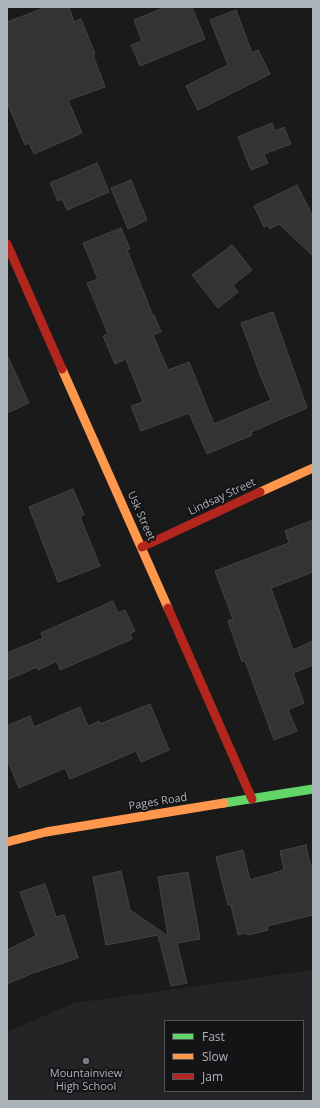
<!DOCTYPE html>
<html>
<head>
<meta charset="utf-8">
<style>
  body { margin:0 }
  #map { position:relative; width:320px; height:1108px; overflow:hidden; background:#1a1a1a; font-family:"Open Sans",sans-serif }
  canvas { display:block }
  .frame { position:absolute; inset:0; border:8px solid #acb3b9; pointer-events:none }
  .legend { position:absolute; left:164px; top:1020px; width:140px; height:72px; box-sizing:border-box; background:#141416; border:1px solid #515457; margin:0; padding:5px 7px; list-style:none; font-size:12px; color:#acb3b9 }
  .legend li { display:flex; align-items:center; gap:8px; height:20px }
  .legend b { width:20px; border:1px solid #515457 }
</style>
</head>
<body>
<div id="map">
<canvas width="320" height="1108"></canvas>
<div class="frame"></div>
<ul class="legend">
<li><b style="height:5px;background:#63d668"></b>Fast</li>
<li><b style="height:5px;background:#ff974d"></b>Slow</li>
<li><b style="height:5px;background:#b3261e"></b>Jam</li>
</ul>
</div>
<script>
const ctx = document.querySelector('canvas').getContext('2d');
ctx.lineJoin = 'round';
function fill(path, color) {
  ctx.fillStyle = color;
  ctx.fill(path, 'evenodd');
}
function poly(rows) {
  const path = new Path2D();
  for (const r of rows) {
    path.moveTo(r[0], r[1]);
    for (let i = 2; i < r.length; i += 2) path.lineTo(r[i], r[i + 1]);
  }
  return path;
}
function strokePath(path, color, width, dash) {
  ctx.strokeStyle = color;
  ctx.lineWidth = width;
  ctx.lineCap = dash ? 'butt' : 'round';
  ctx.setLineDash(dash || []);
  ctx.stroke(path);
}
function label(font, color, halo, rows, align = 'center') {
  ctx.font = font + ' "Open Sans",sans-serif';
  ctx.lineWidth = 4;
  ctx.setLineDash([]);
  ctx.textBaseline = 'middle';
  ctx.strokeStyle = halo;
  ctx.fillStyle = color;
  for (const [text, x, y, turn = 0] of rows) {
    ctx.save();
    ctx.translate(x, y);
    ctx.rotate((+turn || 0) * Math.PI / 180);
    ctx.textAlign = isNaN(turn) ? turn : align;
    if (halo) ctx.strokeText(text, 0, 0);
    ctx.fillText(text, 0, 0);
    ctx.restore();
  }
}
const built = poly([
  [313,970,313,1101,7,1101,7,1032,74,1003],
  [165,1021,303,1021,303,1091,165,1091]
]);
const building = poly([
  [47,7,69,7,74,22,81,19,95,54,93,55,105,87,68,100,82,133,34,154,29,143,25,145,7,102,7,22,47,7],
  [165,7,192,7,205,39,140,66,131,45,142,41,134,20,165,7],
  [236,10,252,53,258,50,270,74,198,110,186,86,228,65,210,20,236,10],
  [272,123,275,131,284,127,291,144,264,154,268,163,251,170,238,137,272,123],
  [97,163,109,192,67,210,62,199,58,201,50,183,97,163],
  [131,180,147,220,128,229,111,188,131,180],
  [297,185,313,217,313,256,279,224,270,229,268,225,264,227,254,206,297,185],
  [121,228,130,249,127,250,153,316,154,315,161,332,153,335,168,370,189,362,214,424,271,400,261,377,241,323,273,312,307,408,251,432,252,435,207,454,189,413,141,431,131,406,143,402,126,359,115,364,103,336,108,334,87,283,98,279,83,243,121,228],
  [232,245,252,270,233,285,238,292,218,308,192,275,232,245],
  [7,355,29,403,7,413,7,355],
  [73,489,84,515,80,517,100,566,58,582,29,507,73,489],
  [313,520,313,572,271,588,293,650,313,641,313,665,293,673,304,703,288,710,297,731,274,740,245,661,242,662,228,621,233,619,215,571,289,543,285,531,313,520],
  [113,601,118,613,125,610,135,631,130,633,132,639,60,670,57,661,38,670,37,667,7,680,7,653,43,638,41,633,113,601],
  [150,704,169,750,141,762,136,751,70,779,65,768,19,788,7,759,7,726,30,716,34,727,80,707,88,726,99,721,100,724,150,704],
  [306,845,310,864,313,864,313,915,267,926,268,930,248,935,247,933,238,935,231,905,228,905,216,857,243,850,250,880,284,870,280,851,306,845],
  [121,871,130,910,168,936,158,877,188,872,200,939,177,943,187,983,171,986,158,935,106,945,93,877,121,871],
  [45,884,56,917,64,915,78,958,33,973,7,984,7,950,36,936,20,892,45,884]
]);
const fast = poly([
  [224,803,313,789]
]);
const slow = poly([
  [62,369,168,608],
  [260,492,313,468],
  [7,842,46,832,224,803]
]);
const jam = poly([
  [7,244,62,369],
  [142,547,260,492],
  [168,608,252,799]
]);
const markers = [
  [86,1061,4,"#797d81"]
];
const streetNames = [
  ["Lindsay Street",222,497,-25],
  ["Usk Street",141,516,66],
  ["Pages Road",158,802,-9]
];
const poiNames = [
  ["Mountainview",86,1074],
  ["High School",86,1087]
];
fill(built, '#242426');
fill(building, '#333334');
strokePath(building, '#424446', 1);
strokePath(fast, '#63d668', 9);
strokePath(slow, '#ff974d', 9);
strokePath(jam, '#b3261e', 9);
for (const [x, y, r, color] of markers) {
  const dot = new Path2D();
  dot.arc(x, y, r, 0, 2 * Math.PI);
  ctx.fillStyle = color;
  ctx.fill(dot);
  strokePath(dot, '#141416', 1.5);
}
label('11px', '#acb3b9', '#141416', streetNames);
label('11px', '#acb3b9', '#141416', poiNames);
</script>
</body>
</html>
